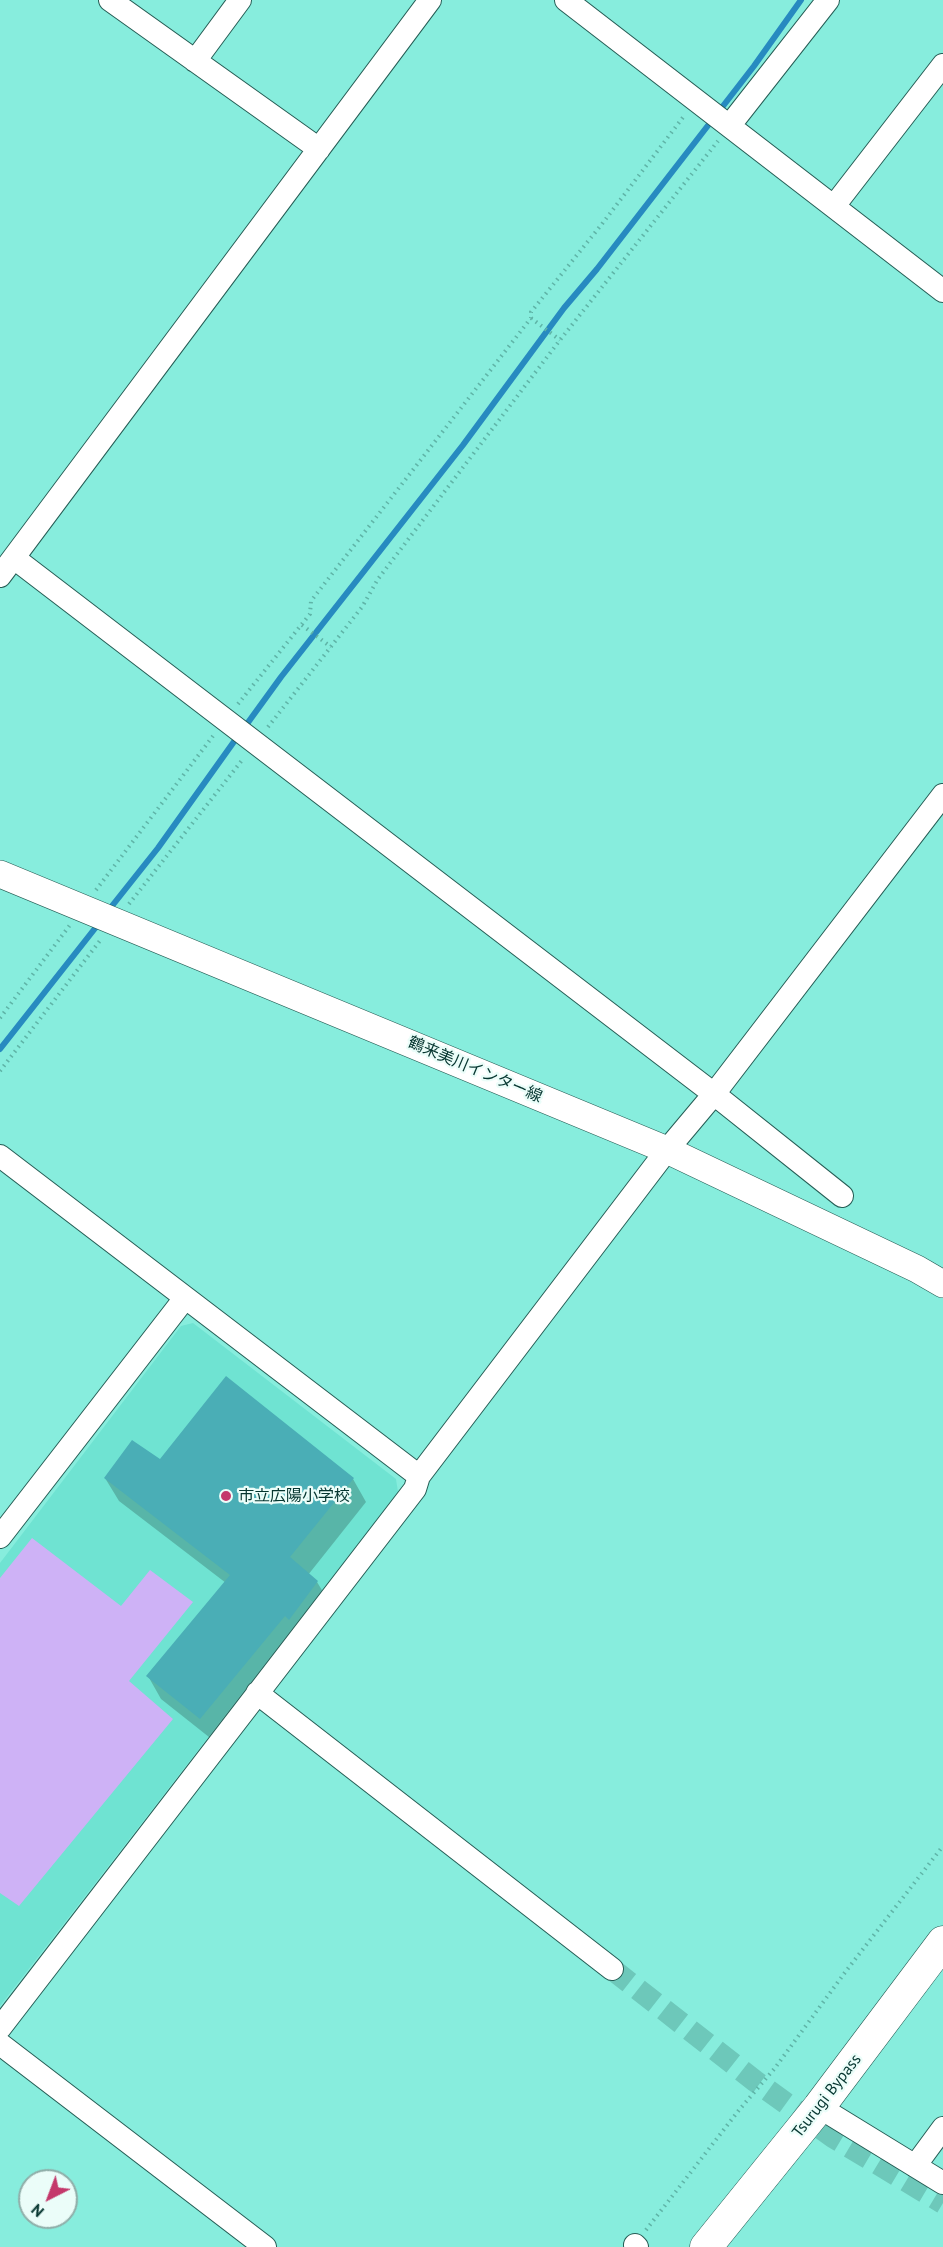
<!DOCTYPE html>
<html>
<head>
<meta charset="utf-8">
<style>
  body { margin:0 }
  #map { position:relative; width:943px; height:2247px; overflow:hidden; background:#87eddd; font-family:"PT Sans",sans-serif }
  canvas { display:block }
  .north { position:absolute; left:18px; top:2169px; width:60px; height:60px; box-sizing:border-box; background:#ebfdf9; border:2px solid #8fada8; border-radius:50%; rotate:222deg; font-size:16px; font-weight:700; line-height:24px; text-align:center; color:#05352f }
  .north::after { content:''; display:block; margin:auto; width:21px; height:27px; background:#c4386b; clip-path:polygon(50% 0,100% 100%,50% 72%,0 100%) }
</style>
</head>
<body>
<div id="map">
<canvas width="943" height="2247"></canvas>
<div class="north">N</div>
</div>
<script>
const ctx = document.querySelector('canvas').getContext('2d');
ctx.lineJoin = 'round';
function fill(path, color) {
  ctx.fillStyle = color;
  ctx.fill(path, 'evenodd');
}
function poly(rows) {
  const path = new Path2D();
  for (const r of rows) {
    path.moveTo(r[0], r[1]);
    for (let i = 2; i < r.length; i += 2) path.lineTo(r[i], r[i + 1]);
  }
  return path;
}
function strokePath(path, color, width, dash) {
  ctx.strokeStyle = color;
  ctx.lineWidth = width;
  ctx.lineCap = dash ? 'butt' : 'round';
  ctx.setLineDash(dash || []);
  ctx.stroke(path);
}
function label(font, color, halo, rows, align = 'center') {
  ctx.font = font + ' "PT Sans","Noto Sans JP",sans-serif';
  ctx.lineWidth = 4.5;
  ctx.setLineDash([]);
  ctx.textBaseline = 'middle';
  ctx.strokeStyle = halo;
  ctx.fillStyle = color;
  for (const [text, x, y, turn = 0] of rows) {
    ctx.save();
    ctx.translate(x, y);
    ctx.rotate((+turn || 0) * Math.PI / 180);
    ctx.textAlign = isNaN(turn) ? turn : align;
    if (halo) ctx.strokeText(text, 0, 0);
    ctx.fillText(text, 0, 0);
    ctx.restore();
  }
}
const built = poly([
  [193,1323,396,1479,398,1492,0,2006,0,1563,181,1326]
]);
const green = poly([
  [32,1538,121,1606,150,1570,193,1602,129,1681,173,1719,19,1906,0,1893,0,1578]
]);
const shadow = poly([
  [160,1461,353,1479,366,1502,308,1575,317,1582,331,1605,214,1741,161,1699,148,1676,226,1583,119,1501,105,1478]
]);
const stream = poly([
  [244,728,281,677,463,445,564,308,597,269,754,66,801,0],
  [108,911,158,848,238,736],
  [0,1049,100,922]
]);
const building = poly([
  [226,1376,354,1478,290,1557,318,1581,289,1620,285,1616,200,1719,146,1676,230,1575,104,1478,132,1440,160,1459]
]);
const minorTunnel = poly([
  [612,1969,755,2081,833,2137,943,2203]
]);
const path = poly([
  [531,318,560,340],
  [302,625,331,647],
  [238,704,310,614,311,601,531,318,531,312,602,224,684,116],
  [268,727,362,607,378,579,560,340,718,141],
  [96,890,213,736],
  [129,904,243,759],
  [0,1018,70,925],
  [0,1071,102,938],
  [646,2230,739,2110,775,2068,846,1971,943,1846]
]);
const minor = poly([
  [110,0,319,149],
  [566,0,943,291],
  [195,61,240,0],
  [730,125,828,0],
  [834,206,943,65],
  [14,558,714,1094,842,1196],
  [0,576,430,0],
  [0,1156,419,1476],
  [0,1537,185,1298],
  [257,1693,612,1969],
  [0,2028,415,1489,419,1476,667,1150,714,1094,943,795],
  [0,2044,265,2247],
  [819,2107,943,2183],
  [915,2166,943,2128],
  [635,2245,637,2247]
]);
const major = poly([
  [0,874,667,1150,917,1269,943,1284]
]);
const highway = poly([
  [706,2247,819,2107,943,1942]
]);
const markers = [
  [226,1496,6,"#c4386b"]
];
const streetNames = [
  ["鶴来美川インター線",475,1070,23],
  ["Tsurugi Bypass",827,2096,-52]
];
const poiNames = [
  ["市立広陽小学校",238,1496]
];
fill(built, '#6fe3d2');
fill(green, '#ceb2f6');
fill(shadow, '#0003');
strokePath(stream, '#278ac0', 6);
fill(building, '#4aaeb6');
strokePath(minorTunnel, '#6dc8ba', 22, [22, 11]);
strokePath(minor, '#265d55', 24);
strokePath(major, '#265d55', 28);
strokePath(highway, '#265d55', 33);
strokePath(path, '#5fb4a7', 4, [1.5, 4.5]);
strokePath(minor, '#fff', 22);
strokePath(major, '#fff', 27);
strokePath(highway, '#fff', 32);
for (const [x, y, r, color] of markers) {
  const dot = new Path2D();
  dot.arc(x, y, r, 0, 2 * Math.PI);
  ctx.fillStyle = color;
  ctx.fill(dot);
  strokePath(dot, '#ebfdf9', 2);
}
label('16px', '#05352f', '#ebfdf9', streetNames);
label('16px', '#05352f', '#ebfdf9', poiNames, 'left');
</script>
</body>
</html>
